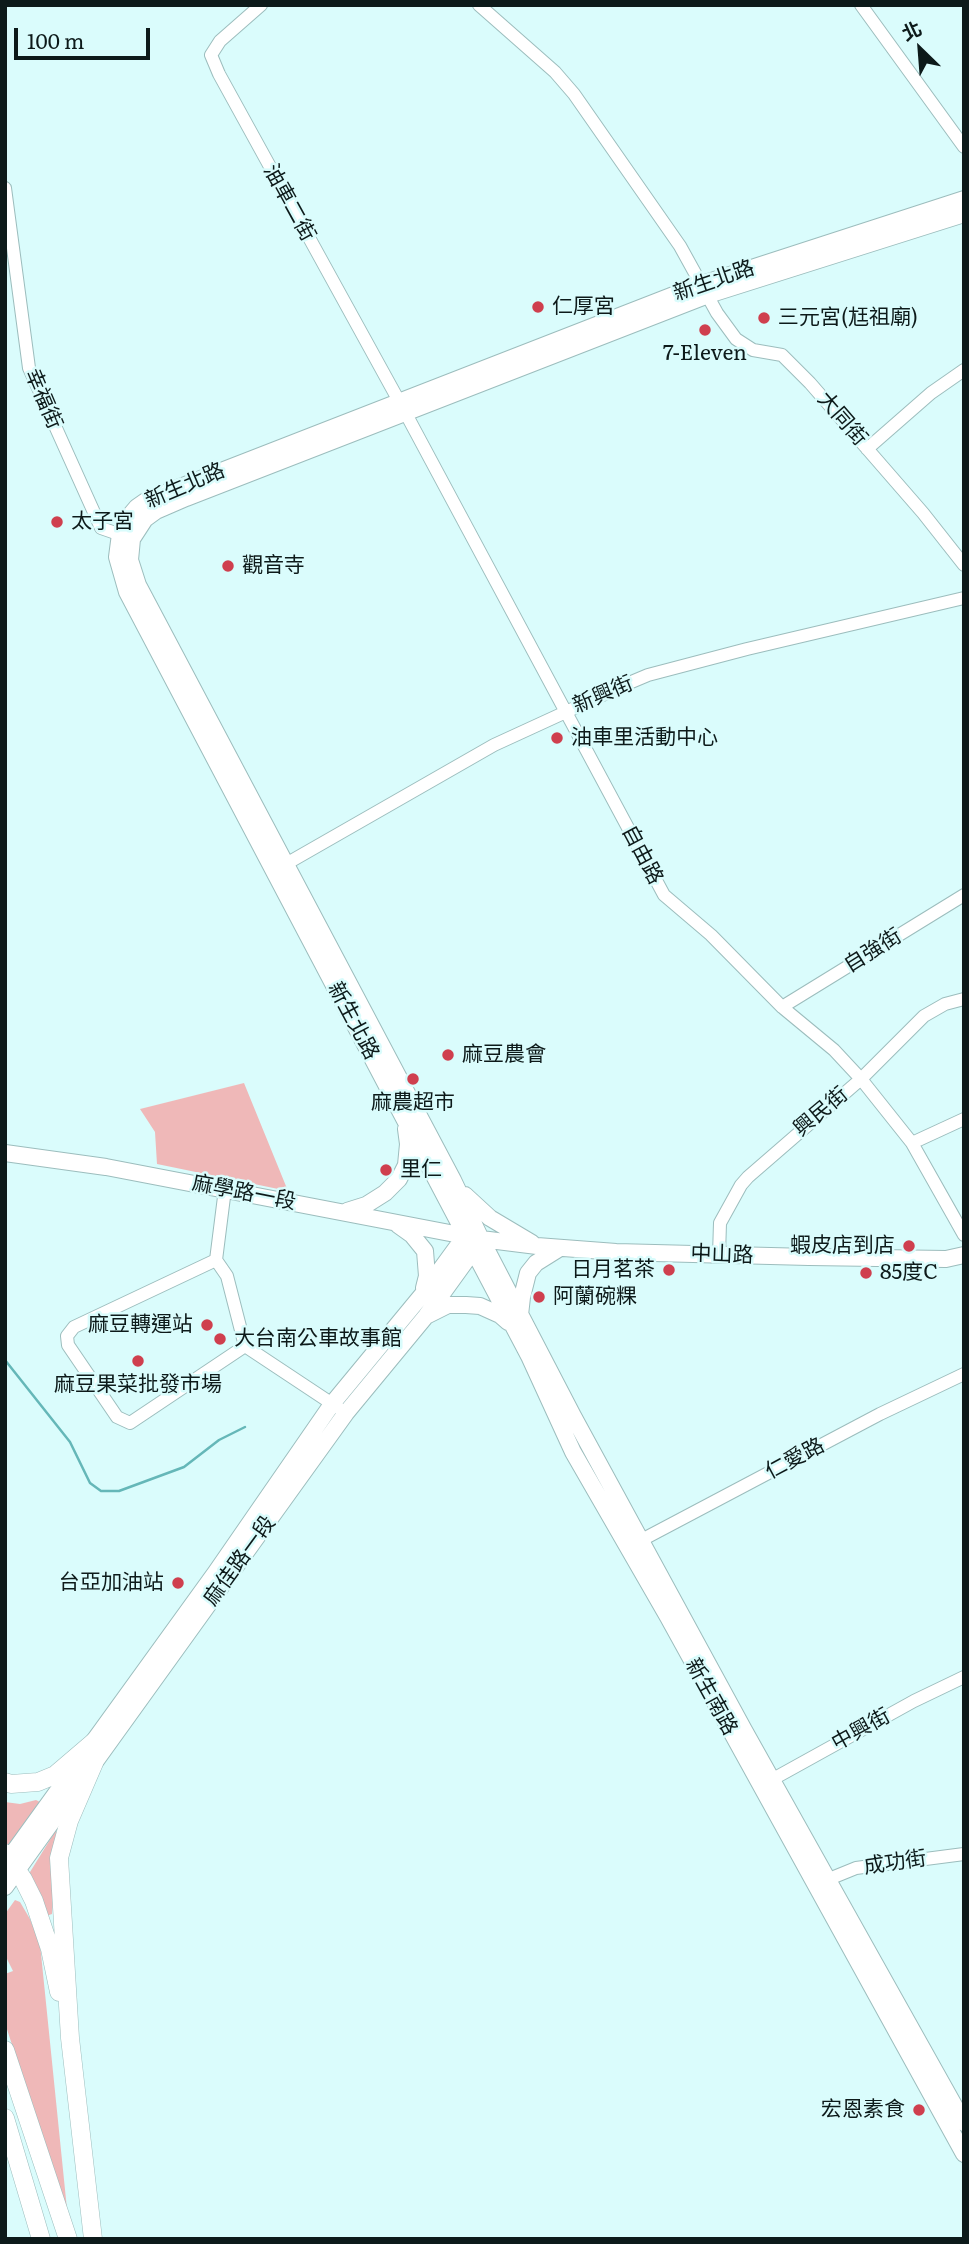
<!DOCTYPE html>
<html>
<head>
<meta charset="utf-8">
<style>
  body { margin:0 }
  #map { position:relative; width:969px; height:2244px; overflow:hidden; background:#dafcfc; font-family:Literata,"Noto Sans TC",serif }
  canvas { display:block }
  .frame { position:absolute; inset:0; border:7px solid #0d1a1a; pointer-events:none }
  .north { position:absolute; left:885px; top:14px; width:70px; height:70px; -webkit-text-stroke:5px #dafcfc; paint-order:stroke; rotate:335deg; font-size:19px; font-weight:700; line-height:28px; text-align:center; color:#0d1a1a }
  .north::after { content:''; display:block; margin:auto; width:24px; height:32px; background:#0d1a1a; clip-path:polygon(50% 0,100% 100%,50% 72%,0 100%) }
  .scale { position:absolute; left:14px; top:28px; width:136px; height:32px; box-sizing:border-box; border:4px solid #0d1a1a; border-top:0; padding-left:9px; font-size:21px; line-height:24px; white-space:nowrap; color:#0d1a1a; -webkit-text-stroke:5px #dafcfc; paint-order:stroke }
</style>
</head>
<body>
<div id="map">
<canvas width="969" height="2244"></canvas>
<div class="frame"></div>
<div class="north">北</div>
<div class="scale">100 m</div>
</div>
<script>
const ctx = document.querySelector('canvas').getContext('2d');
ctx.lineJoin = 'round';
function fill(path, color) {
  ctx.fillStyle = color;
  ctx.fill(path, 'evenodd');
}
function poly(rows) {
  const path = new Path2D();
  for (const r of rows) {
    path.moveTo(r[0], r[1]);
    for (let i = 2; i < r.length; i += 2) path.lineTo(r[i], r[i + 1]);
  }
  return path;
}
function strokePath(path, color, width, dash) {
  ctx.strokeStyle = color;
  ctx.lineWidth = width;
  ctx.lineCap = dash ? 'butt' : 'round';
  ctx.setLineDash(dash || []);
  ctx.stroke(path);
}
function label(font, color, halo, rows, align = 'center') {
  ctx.font = font + ' Literata,"Noto Sans TC",serif';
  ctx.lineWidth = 5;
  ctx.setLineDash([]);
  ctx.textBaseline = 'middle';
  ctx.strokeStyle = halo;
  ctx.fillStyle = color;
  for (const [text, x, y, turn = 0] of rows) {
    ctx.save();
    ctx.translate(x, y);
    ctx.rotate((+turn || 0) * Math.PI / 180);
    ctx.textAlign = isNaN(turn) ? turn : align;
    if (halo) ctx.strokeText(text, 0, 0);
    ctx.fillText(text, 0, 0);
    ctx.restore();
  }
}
const green = poly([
  [244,1083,288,1191,157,1164,155,1132,140,1109],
  [36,1800,40,1802,5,1852,5,1802,20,1804],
  [56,1830,58,1838,52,1914,46,1916,22,1885],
  [15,1900,20,1902,30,1919,40,1944,68,2219,5,2023,5,1974,13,1971,5,1955,5,1914]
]);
const stream = poly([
  [5,1360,70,1442,90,1483,101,1491,119,1491,184,1467,219,1440,245,1427]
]);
const minor = poly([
  [261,5,220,41,211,55,219,74,405,412,664,895,711,935,782,1007,834,1050,861,1079,912,1143,964,1235],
  [479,5,555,72,574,94,680,246,717,313,736,339,753,350,782,355,810,383,923,513,964,565],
  [861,5,964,147],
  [5,188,29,368,101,528,127,537],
  [867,449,931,393,964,370],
  [279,868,494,745,629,683,648,675,747,649,964,598],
  [782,1007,964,895],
  [912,1143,964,1119],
  [225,1189,216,1260,227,1276,245,1346,346,1413],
  [719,1255,720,1223,741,1185,748,1177,861,1079,924,1016,945,1004,964,999],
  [216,1260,74,1327,67,1336,68,1345,117,1417,130,1423,245,1346],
  [634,1544,880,1414,964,1374],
  [764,1784,914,1701,964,1677],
  [829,1879,856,1868,964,1854]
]);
const major = poly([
  [964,199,702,284,147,500,137,507,126,520,120,534,117,557,127,592,529,1356,573,1452,668,1617,964,2154],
  [964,214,708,295,186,498,156,511,145,519,132,539,130,560,138,585,453,1180,481,1239,573,1416,744,1730,964,2123],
  [5,1153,106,1167,481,1239,537,1246,616,1252,809,1257,946,1259,964,1255],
  [465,1195,490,1218,532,1243],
  [347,1211,366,1205,385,1193,399,1179,406,1165,408,1144,406,1129],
  [398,1225,412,1235,425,1251,427,1276,424,1288],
  [428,1315,448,1305,466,1305,480,1306,500,1315,508,1322],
  [520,1315,522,1297,528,1273,536,1263,560,1248],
  [5,1864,216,1572,332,1404,422,1295,465,1236],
  [5,1887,346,1413,426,1316,478,1244]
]);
const highway = poly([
  [5,1782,11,1784,38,1782,55,1775,96,1740],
  [5,1853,23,1879,34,1901,50,1949,59,1992],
  [5,2050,68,2239],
  [5,2118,41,2239],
  [93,2239,70,2038,59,1858,69,1821,94,1763]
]);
const markers = [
  [538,307,7,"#cf3f4e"],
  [764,318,7,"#cf3f4e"],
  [705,330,7,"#cf3f4e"],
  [57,522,7,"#cf3f4e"],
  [228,566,7,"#cf3f4e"],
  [557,738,7,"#cf3f4e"],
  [448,1055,7,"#cf3f4e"],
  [413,1079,7,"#cf3f4e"],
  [386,1170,7,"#cf3f4e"],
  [909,1246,7,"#cf3f4e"],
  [669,1270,7,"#cf3f4e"],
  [866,1273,7,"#cf3f4e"],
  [539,1297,7,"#cf3f4e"],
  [207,1325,7,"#cf3f4e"],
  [220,1339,7,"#cf3f4e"],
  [138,1361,7,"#cf3f4e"],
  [178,1583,7,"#cf3f4e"],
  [919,2110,7,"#cf3f4e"]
];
const streetNames = [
  ["油車二街",289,203,61],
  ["新生北路",714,281,-19],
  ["幸福街",43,399,67],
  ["大同街",842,419,49],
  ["新生北路",185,486,-23],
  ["新興街",603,695,-23],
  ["自由路",642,855,62],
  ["自強街",873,951,-32],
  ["新生北路",353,1021,62],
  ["興民街",821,1112,-40],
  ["麻學路一段",244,1193,11],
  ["中山路",722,1255,2],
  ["仁愛路",795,1459,-28],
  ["麻佳路一段",240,1561,-54],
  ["新生南路",711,1697,61],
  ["中興街",861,1730,-29],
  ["成功街",895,1863,-8]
];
const poiNames = [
  ["仁厚宮",552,307],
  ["三元宮(尪祖廟)",778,318],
  ["7-Eleven",705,354,"center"],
  ["太子宮",71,522],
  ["觀音寺",242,566],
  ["油車里活動中心",571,738],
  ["麻豆農會",462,1055],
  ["麻農超市",413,1103,"center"],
  ["里仁",400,1170],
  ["蝦皮店到店",895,1246,"right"],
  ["日月茗茶",655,1270,"right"],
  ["85度C",880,1273],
  ["阿蘭碗粿",553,1297],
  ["麻豆轉運站",193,1325,"right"],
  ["大台南公車故事館",234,1339],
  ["麻豆果菜批發市場",138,1385,"center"],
  ["台亞加油站",164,1583,"right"],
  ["宏恩素食",905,2110,"right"]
];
fill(green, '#efb8b8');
strokePath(stream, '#65b7b8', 2.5);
strokePath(minor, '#9cbdbd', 14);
strokePath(major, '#9cbdbd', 18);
strokePath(highway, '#9cbdbd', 19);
strokePath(minor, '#fff', 12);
strokePath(major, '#fff', 16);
strokePath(highway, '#fff', 18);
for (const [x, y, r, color] of markers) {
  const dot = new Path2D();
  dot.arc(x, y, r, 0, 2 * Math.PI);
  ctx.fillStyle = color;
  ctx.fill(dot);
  strokePath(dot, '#dafcfc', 2.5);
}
label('21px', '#0d1a1a', '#dafcfc', streetNames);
label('21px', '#0d1a1a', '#dafcfc', poiNames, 'left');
</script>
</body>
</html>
